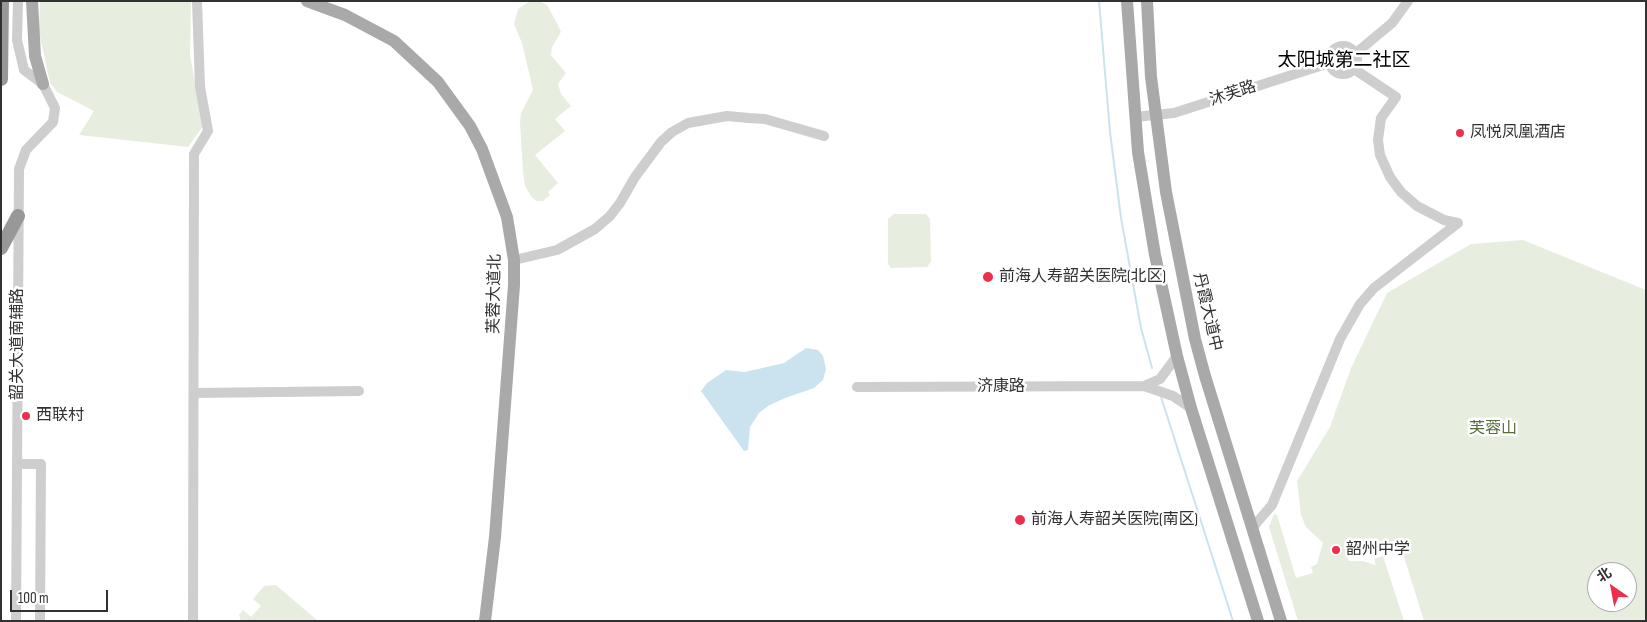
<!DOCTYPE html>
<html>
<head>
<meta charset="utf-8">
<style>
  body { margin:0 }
  #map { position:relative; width:1647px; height:622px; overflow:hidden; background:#fff; font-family:"Sofia Sans Condensed","Noto Sans SC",sans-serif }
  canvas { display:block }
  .frame { position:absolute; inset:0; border:2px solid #313131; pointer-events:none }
  .north { position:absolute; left:1587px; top:562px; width:50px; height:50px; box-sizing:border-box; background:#fff; border:1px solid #adadad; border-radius:50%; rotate:327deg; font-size:14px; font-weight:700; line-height:20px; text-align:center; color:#313131 }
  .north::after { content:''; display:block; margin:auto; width:18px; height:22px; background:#ec2f4c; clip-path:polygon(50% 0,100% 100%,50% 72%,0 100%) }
  .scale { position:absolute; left:10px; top:590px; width:98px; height:22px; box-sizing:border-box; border:2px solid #313131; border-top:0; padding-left:6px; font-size:15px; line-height:18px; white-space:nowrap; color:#313131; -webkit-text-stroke:4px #fff; paint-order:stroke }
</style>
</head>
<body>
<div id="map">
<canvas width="1647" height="622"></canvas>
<div class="frame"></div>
<div class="north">北</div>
<div class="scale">100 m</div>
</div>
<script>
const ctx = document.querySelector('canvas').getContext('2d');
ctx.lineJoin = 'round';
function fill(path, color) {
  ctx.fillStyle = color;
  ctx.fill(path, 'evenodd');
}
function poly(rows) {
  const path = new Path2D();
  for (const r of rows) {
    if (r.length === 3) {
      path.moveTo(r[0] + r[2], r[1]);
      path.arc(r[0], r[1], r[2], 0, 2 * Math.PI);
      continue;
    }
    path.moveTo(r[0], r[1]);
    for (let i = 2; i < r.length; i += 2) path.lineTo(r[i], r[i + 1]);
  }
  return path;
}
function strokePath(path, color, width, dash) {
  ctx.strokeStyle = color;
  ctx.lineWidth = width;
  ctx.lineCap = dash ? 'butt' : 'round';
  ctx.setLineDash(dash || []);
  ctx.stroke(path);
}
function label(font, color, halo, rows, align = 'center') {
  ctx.font = font + ' "Sofia Sans Condensed","Noto Sans SC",sans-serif';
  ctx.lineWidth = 5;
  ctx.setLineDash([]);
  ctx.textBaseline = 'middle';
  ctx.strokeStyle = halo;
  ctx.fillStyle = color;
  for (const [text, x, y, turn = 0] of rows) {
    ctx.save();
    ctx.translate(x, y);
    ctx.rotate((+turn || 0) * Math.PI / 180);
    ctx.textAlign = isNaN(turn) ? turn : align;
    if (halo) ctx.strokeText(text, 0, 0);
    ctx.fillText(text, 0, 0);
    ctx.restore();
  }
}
const green = poly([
  [40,1,191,1,190,55,203,126,188,147,79,135,94,111,57,92,50,83,39,32],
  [530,1,539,1,547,5,558,25,561,32,552,47,551,55,566,73,558,84,561,94,571,106,555,119,565,131,535,155,558,183,548,192,550,195,543,201,536,201,531,196,525,186,523,172,520,122,521,113,533,90,522,43,514,24,518,9],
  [894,214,926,214,930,219,931,262,927,267,891,268,888,264,888,219],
  [1523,240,1646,290,1646,621,1424,621,1404,557,1394,548,1378,545,1344,545,1349,561,1363,561,1376,565,1374,559,1383,556,1404,621,1298,621,1269,527,1274,514,1277,515,1296,578,1313,573,1311,567,1317,564,1323,543,1306,527,1301,515,1297,481,1330,427,1351,368,1387,293,1471,244],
  [1597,572,1627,572,1627,602,1597,602],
  [276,585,318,621,241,621,239,615,243,610,251,617,261,606,253,599,264,586]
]);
const water = poly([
  [806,348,818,350,823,356,826,369,823,380,814,388,785,398,768,406,759,413,750,427,748,450,744,451,701,391,707,383,726,370,745,372,784,363]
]);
const stream = poly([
  [1099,1,1110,132,1121,218,1141,328,1152,368],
  [1161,397,1233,621]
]);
const minor = poly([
  [1343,60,14],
  [1356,53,1392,23,1408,1],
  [1354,69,1396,97,1381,118,1378,140,1380,155,1390,177,1401,192,1417,206,1444,220,1458,223],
  [1135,117,1174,113,1329,63],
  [514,260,557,250,595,229,610,216,620,203,635,177,661,142,672,132,688,123,727,116,749,118,765,119,824,136],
  [1144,386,1160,379,1177,356],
  [857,387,1144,386,1173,396,1191,408],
  [195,393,359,391],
  [17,464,41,464,40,621],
  [1252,528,1272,505,1340,339,1360,304,1374,288,1458,223],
  [16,621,19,169,26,150,53,122,55,108,43,84,24,70,17,40,18,1],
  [193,621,194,154,208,131,200,87,197,1]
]);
const major = poly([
  [32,1,35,56,43,84],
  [307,1,345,15,394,41,438,82,470,126,482,149,507,217,514,260,514,285,495,537,485,621],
  [1127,1,1138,152,1155,255,1177,356,1191,408,1258,621],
  [1147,1,1151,77,1166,192,1195,339,1205,376,1281,621]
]);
const highway = poly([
  [1,79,2,1],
  [1,248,18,216]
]);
const markers = [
  [1460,133,5,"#ec2f4c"],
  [988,277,6,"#ec2f4c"],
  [26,416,5,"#ec2f4c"],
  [1020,520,6,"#ec2f4c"],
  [1336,550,5,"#ec2f4c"]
];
const streetNames = [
  ["沐芙路",1233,94,-18],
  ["芙蓉大道北",495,294,-89],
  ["丹霞大道中",1207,312,77],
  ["韶关大道南辅路",18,344,-90],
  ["济康路",1001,387]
];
const poiNames = [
  ["凤悦凤凰酒店",1470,133],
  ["前海人寿韶关医院(北区)",999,277],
  ["西联村",36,416],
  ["前海人寿韶关医院(南区)",1031,520],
  ["韶州中学",1346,550]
];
const parkNames = [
  ["芙蓉山",1493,429]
];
const quarterNames = [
  ["太阳城第二社区",1344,61]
];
fill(green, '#e8eedf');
fill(water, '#cbe3ee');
strokePath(stream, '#cbe3ee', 2);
strokePath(minor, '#cecece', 10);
strokePath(major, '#a9a9a9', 12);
strokePath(highway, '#989898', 14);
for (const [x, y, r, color] of markers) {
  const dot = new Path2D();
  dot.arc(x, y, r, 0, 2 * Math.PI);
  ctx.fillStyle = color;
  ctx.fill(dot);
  strokePath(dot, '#fff', 2);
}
label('16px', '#313131', '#fff', streetNames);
label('16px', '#313131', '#fff', poiNames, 'left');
label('16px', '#586f3c', '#fff', parkNames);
label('19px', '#000', '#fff', quarterNames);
</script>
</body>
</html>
